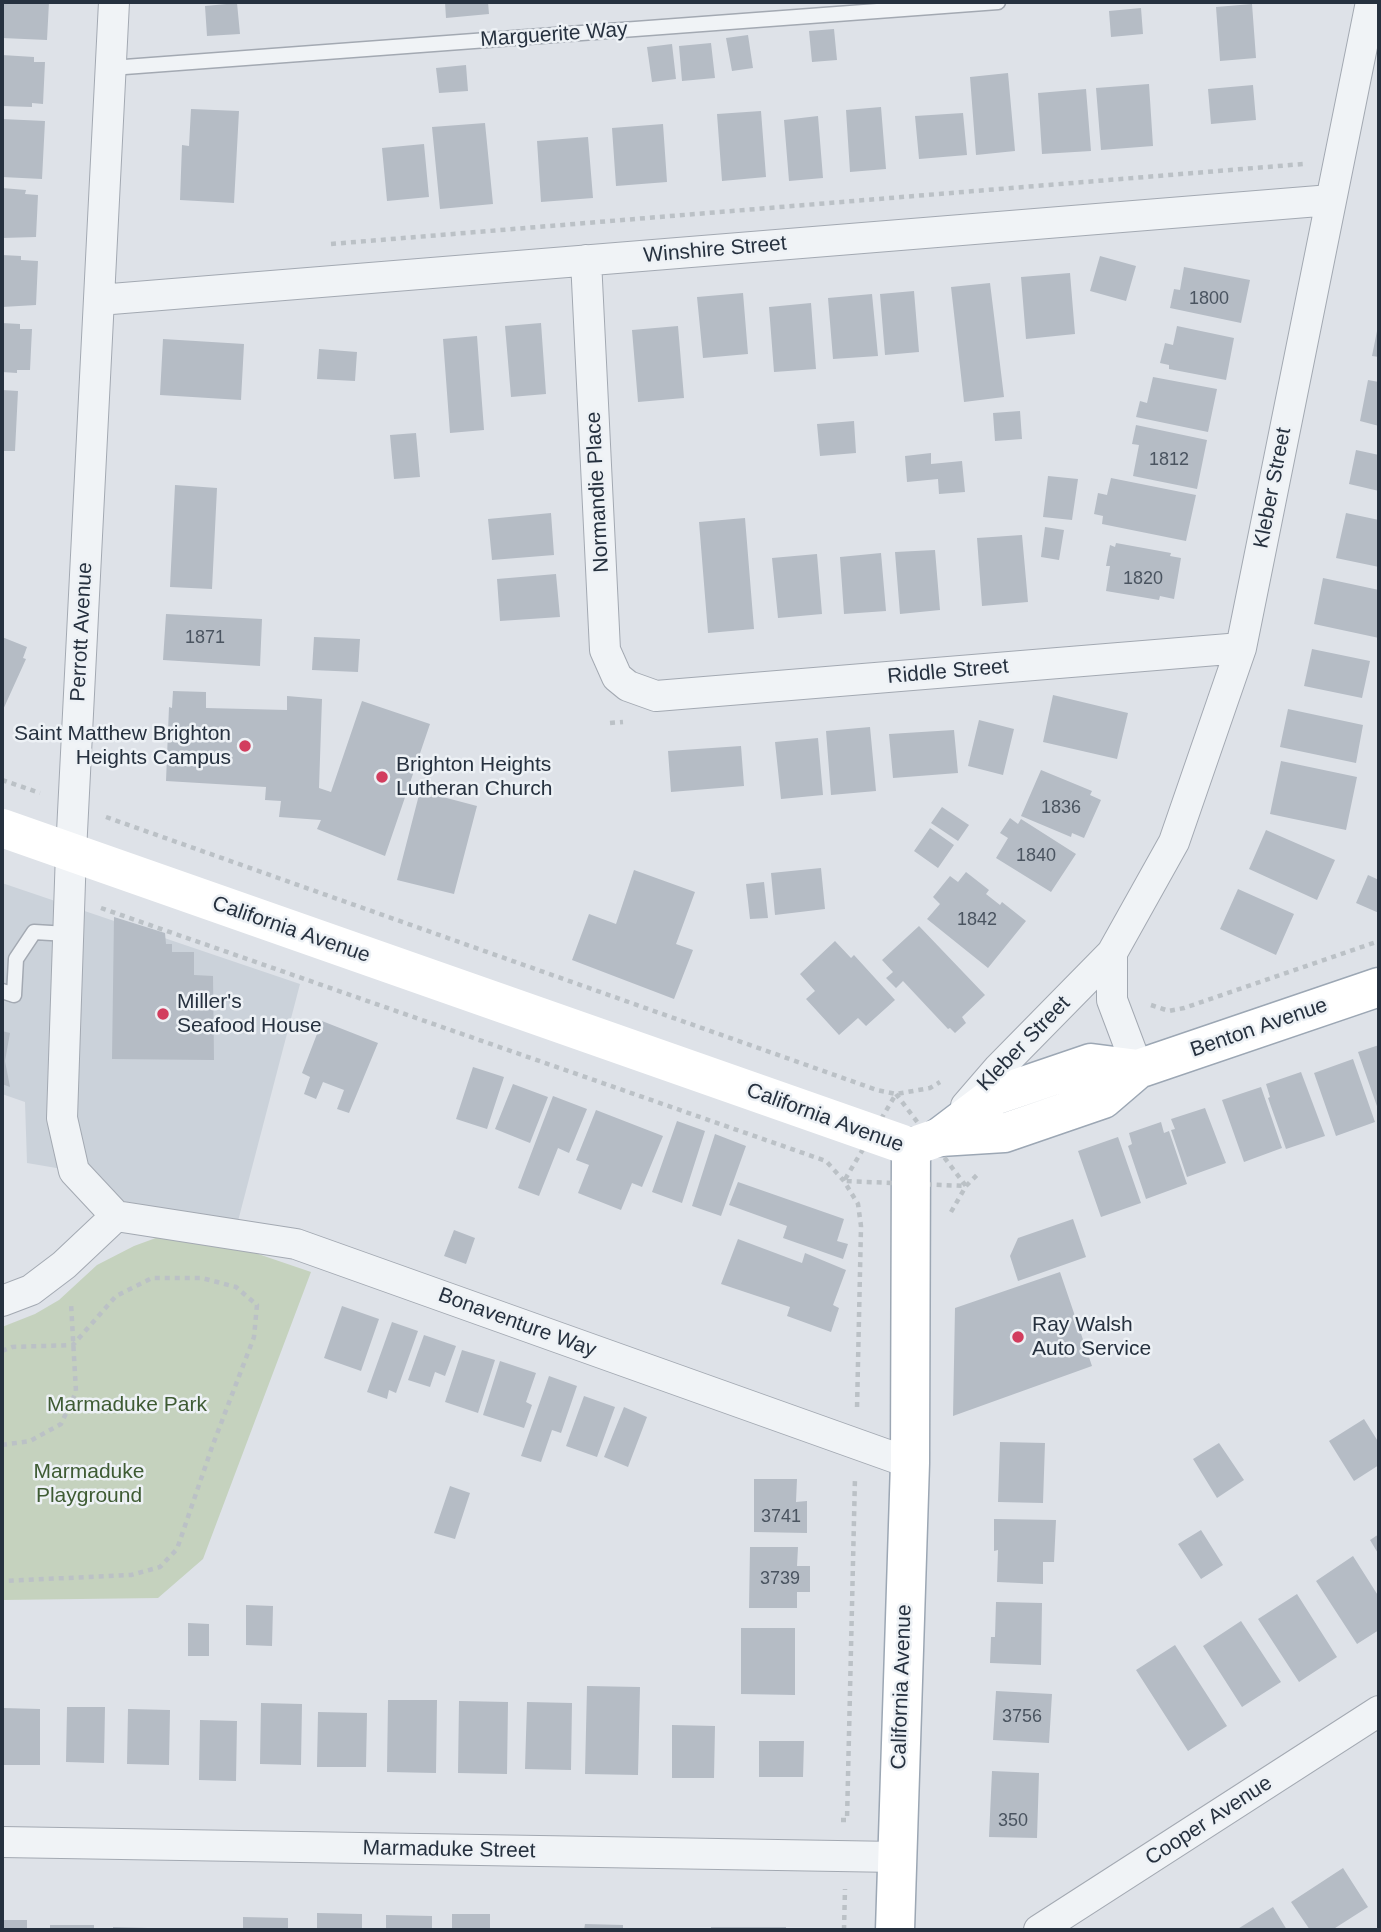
<!DOCTYPE html>
<html>
<head>
<meta charset="utf-8">
<style>
  body { margin:0 }
  #map { position:relative; width:1381px; height:1932px; overflow:hidden; background:#dee2e8; font-family:Arial,sans-serif }
  canvas { display:block }
  .frame { position:absolute; inset:0; border:4px solid #26313f; pointer-events:none }
</style>
</head>
<body>
<div id="map">
<canvas width="1381" height="1932"></canvas>
<div class="frame"></div>
</div>
<script>
const ctx = document.querySelector('canvas').getContext('2d');
ctx.lineJoin = 'round';
function fill(path, color) {
  ctx.fillStyle = color;
  ctx.fill(path, 'evenodd');
}
function poly(rows) {
  const path = new Path2D();
  for (const r of rows) {
    path.moveTo(r[0], r[1]);
    for (let i = 2; i < r.length; i += 2) path.lineTo(r[i], r[i + 1]);
  }
  return path;
}
function strokePath(path, color, width, dash) {
  ctx.strokeStyle = color;
  ctx.lineWidth = width;
  ctx.lineCap = dash ? 'butt' : 'round';
  ctx.setLineDash(dash || []);
  ctx.stroke(path);
}
function label(font, color, halo, rows, align = 'center') {
  ctx.font = font + ' Arial,sans-serif';
  ctx.lineWidth = 5;
  ctx.setLineDash([]);
  ctx.textBaseline = 'middle';
  ctx.strokeStyle = halo;
  ctx.fillStyle = color;
  for (const [text, x, y, turn = 0] of rows) {
    ctx.save();
    ctx.translate(x, y);
    ctx.rotate((+turn || 0) * Math.PI / 180);
    ctx.textAlign = isNaN(turn) ? turn : align;
    if (halo) ctx.strokeText(text, 0, 0);
    ctx.fillText(text, 0, 0);
    ctx.restore();
  }
}
const built = poly([
  [2,883,300,984,238,1221,122,1201,74,1171,27,1163,25,1102,2,1094]
]);
const green = poly([
  [164,1235,217,1240,311,1272,203,1559,158,1598,2,1600,2,1327,35,1314,59,1300,97,1265,134,1246]
]);
const building = poly([
  [2,2,49,2,47,40,2,38],
  [445,2,488,2,489,14,446,18],
  [237,3,240,34,207,36,205,6],
  [1252,4,1256,58,1220,61,1216,7],
  [1141,8,1143,34,1111,37,1109,11],
  [834,29,837,60,812,62,809,31],
  [748,35,753,68,732,71,726,38],
  [711,43,715,78,682,81,679,46],
  [672,44,676,79,652,82,647,47],
  [2,55,34,57,34,62,45,62,43,104,32,103,32,107,2,106],
  [466,65,468,91,439,93,436,68],
  [1008,73,1015,151,976,155,970,77],
  [1149,84,1153,146,1101,150,1096,88],
  [1253,85,1256,120,1211,124,1208,89],
  [1086,89,1091,151,1042,154,1038,93],
  [881,107,886,169,850,172,846,110],
  [191,109,239,111,234,203,180,200,182,145,189,146],
  [761,111,766,177,722,181,717,114],
  [963,113,967,155,919,159,915,116],
  [818,116,823,178,789,181,784,120],
  [2,119,45,121,42,179,2,177],
  [485,123,493,204,440,209,432,127],
  [663,124,667,182,616,186,612,128],
  [588,137,593,198,541,202,537,141],
  [424,144,429,197,387,201,382,148],
  [2,188,26,190,25,194,38,195,36,237,2,238],
  [2,255,21,256,21,260,38,261,36,305,2,307],
  [1100,256,1136,266,1126,301,1090,291],
  [1184,267,1250,280,1241,323,1170,308,1174,289,1180,290],
  [1070,273,1075,334,1026,339,1021,277],
  [990,283,1004,397,964,402,951,287],
  [914,291,919,352,885,355,880,294],
  [743,293,748,354,703,358,697,297],
  [872,294,878,356,833,359,828,298],
  [811,303,816,369,774,372,769,307],
  [2,323,20,324,20,329,32,329,30,370,17,370,17,373,2,372],
  [541,323,546,394,511,397,505,326],
  [678,326,684,398,638,402,632,330],
  [1177,326,1234,338,1226,380,1169,369,1169,365,1160,363,1165,343,1173,345],
  [1378,326,1379,326,1379,357,1372,356],
  [477,336,484,430,450,433,443,339],
  [163,339,244,344,241,400,160,395],
  [319,349,357,352,355,381,317,379],
  [1153,377,1217,389,1208,432,1136,417,1140,401,1147,403],
  [1368,380,1379,382,1379,426,1360,421],
  [2,390,18,391,15,451,2,451],
  [1020,411,1022,439,995,441,993,413],
  [854,421,856,453,820,456,817,424],
  [1136,425,1207,440,1197,489,1133,476,1139,445,1132,444],
  [416,433,420,477,394,479,390,435],
  [1356,450,1379,455,1379,491,1349,484],
  [931,453,931,464,962,461,965,492,939,494,938,479,907,482,905,456],
  [1048,476,1078,479,1072,520,1043,517],
  [1111,478,1196,495,1186,541,1102,524,1103,516,1094,514,1098,493,1107,495],
  [175,485,217,488,212,589,170,587],
  [551,513,554,555,492,560,488,519],
  [1346,513,1379,520,1379,567,1336,558],
  [745,518,754,629,708,633,699,522],
  [1045,527,1064,530,1059,560,1041,557],
  [1022,535,1028,602,982,606,977,538],
  [1116,543,1171,553,1170,556,1181,558,1174,599,1160,596,1159,600,1106,591,1110,566,1106,566,1110,545,1115,547],
  [935,550,940,610,900,614,895,552],
  [881,553,886,611,844,614,840,557],
  [817,554,822,614,778,618,772,558],
  [556,574,560,617,500,621,497,579],
  [1323,578,1379,590,1379,638,1314,624],
  [166,614,262,619,260,666,163,660],
  [2,637,27,647,23,658,26,659,2,712],
  [314,637,360,639,358,672,312,670],
  [1312,649,1370,661,1362,698,1304,686],
  [173,691,206,692,206,708,287,710,287,696,322,699,319,788,331,792,362,701,430,724,385,856,317,829,321,820,279,817,281,801,265,800,266,787,166,781,169,707,172,708],
  [1053,695,1128,713,1117,759,1043,742],
  [1288,709,1363,725,1356,763,1280,747],
  [979,720,1014,729,1003,775,968,766],
  [870,727,876,791,831,795,826,731],
  [954,730,958,773,893,778,889,734],
  [818,738,823,795,781,799,775,742],
  [741,746,744,786,671,792,668,751],
  [1281,761,1357,777,1346,830,1270,814],
  [1041,770,1092,791,1090,795,1101,800,1084,838,1072,833,1071,837,1021,816],
  [420,791,477,806,454,894,397,880],
  [942,807,969,825,958,841,931,823],
  [1010,818,1018,824,1021,819,1076,854,1051,892,996,858,1008,838,1000,833],
  [930,828,954,845,938,868,914,851],
  [1266,830,1335,860,1317,900,1249,869],
  [821,868,825,909,775,915,771,873],
  [634,870,695,892,676,944,693,950,674,999,572,960,589,914,616,924],
  [966,872,989,890,986,894,1000,905,1002,902,1026,921,988,968,927,919,940,904,933,897,950,876,958,882],
  [1368,875,1379,880,1379,913,1356,903],
  [764,882,768,918,750,919,746,884],
  [1238,889,1294,914,1276,955,1220,929],
  [114,917,165,933,166,944,172,944,172,952,194,952,194,975,213,976,214,1060,112,1059],
  [919,926,985,995,962,1017,966,1023,955,1033,950,1028,948,1029,903,981,896,988,886,978,893,972,882,960],
  [835,941,851,958,854,955,895,1000,866,1026,858,1018,839,1035,806,999,815,991,800,974],
  [322,1021,378,1043,349,1113,337,1109,344,1090,323,1082,316,1099,304,1094,310,1077,302,1073],
  [2,1031,10,1033,5,1061,10,1087,2,1084],
  [1379,1045,1379,1112,1358,1052],
  [1353,1059,1375,1122,1336,1136,1314,1073],
  [473,1067,504,1077,487,1129,456,1119],
  [1301,1072,1325,1136,1286,1149,1268,1098,1270,1097,1266,1084],
  [513,1084,548,1097,530,1143,495,1129],
  [1261,1087,1282,1148,1244,1162,1222,1100],
  [553,1096,587,1109,569,1153,558,1148,539,1196,518,1188],
  [1205,1108,1226,1163,1187,1177,1171,1130,1175,1129,1171,1119],
  [596,1110,663,1136,642,1187,632,1183,621,1210,578,1193,589,1165,576,1160],
  [677,1121,705,1131,682,1203,652,1192],
  [1161,1122,1164,1133,1169,1131,1187,1184,1146,1199,1128,1146,1132,1144,1129,1133],
  [715,1134,746,1146,721,1216,692,1206],
  [1118,1137,1141,1203,1101,1217,1078,1151],
  [738,1182,844,1219,837,1241,848,1244,843,1259,783,1238,787,1226,729,1205],
  [1073,1219,1086,1257,1018,1281,1010,1256,1018,1238],
  [454,1230,475,1238,466,1264,444,1256],
  [738,1239,802,1263,805,1253,846,1270,833,1305,839,1308,831,1332,787,1316,790,1307,721,1284],
  [1060,1272,1092,1366,953,1416,955,1308],
  [342,1306,379,1319,361,1371,324,1358],
  [392,1322,418,1331,396,1393,389,1390,387,1399,367,1392],
  [424,1335,456,1346,445,1376,435,1372,430,1387,408,1380],
  [462,1350,495,1360,478,1413,445,1402],
  [500,1361,536,1373,526,1402,532,1405,524,1428,483,1415],
  [549,1376,577,1386,561,1433,552,1430,541,1462,521,1456],
  [584,1396,615,1407,597,1457,566,1446],
  [624,1407,647,1417,628,1467,604,1457],
  [1364,1419,1379,1443,1379,1465,1354,1481,1329,1441],
  [1000,1442,1045,1443,1043,1503,998,1502],
  [1219,1443,1244,1480,1217,1498,1193,1459],
  [754,1479,797,1479,796,1502,807,1501,807,1533,754,1532],
  [450,1486,470,1493,455,1539,434,1533],
  [994,1519,1056,1520,1054,1562,1043,1562,1043,1584,997,1582,998,1550,994,1551],
  [1201,1530,1223,1565,1201,1579,1178,1544],
  [1379,1534,1379,1555,1370,1540],
  [750,1547,798,1547,797,1566,810,1566,810,1592,797,1592,797,1608,749,1608],
  [1353,1556,1379,1597,1379,1630,1357,1644,1316,1581],
  [1297,1594,1337,1657,1299,1682,1258,1619],
  [996,1602,1042,1603,1041,1665,990,1663,991,1637,995,1637],
  [246,1605,273,1606,272,1646,246,1645],
  [1241,1621,1281,1682,1242,1707,1203,1646],
  [188,1623,209,1624,209,1656,188,1656],
  [741,1628,795,1628,795,1695,741,1694],
  [1175,1645,1227,1726,1188,1751,1136,1670],
  [587,1686,640,1687,638,1775,585,1774],
  [996,1691,1052,1694,1049,1743,993,1740],
  [388,1700,437,1700,436,1773,387,1772],
  [459,1701,508,1702,507,1774,458,1773],
  [527,1702,572,1703,571,1770,525,1769],
  [261,1703,302,1704,301,1765,260,1764],
  [67,1707,105,1707,104,1763,66,1762],
  [3,1708,40,1709,40,1765,2,1765],
  [128,1709,170,1710,169,1765,127,1764],
  [318,1712,367,1713,366,1767,317,1767],
  [200,1720,237,1721,236,1781,199,1780],
  [672,1725,715,1726,714,1778,672,1778],
  [759,1741,804,1741,803,1777,759,1777],
  [992,1771,1039,1773,1037,1838,989,1837],
  [1343,1868,1368,1907,1332,1930,1310,1930,1291,1902],
  [1273,1907,1287,1930,1236,1930],
  [317,1913,362,1914,362,1930,317,1930],
  [452,1914,490,1914,490,1930,452,1930],
  [386,1915,432,1916,432,1930,386,1930],
  [243,1917,288,1918,288,1930,243,1930],
  [2,1920,27,1920,27,1930,2,1930],
  [585,1924,623,1925,623,1930,584,1930],
  [50,1925,94,1925,94,1930,50,1930],
  [113,1927,148,1928,148,1930,113,1930],
  [711,1927,786,1927,786,1930,711,1930]
]);
const path = poly([
  [331,244,1303,164],
  [610,723,623,722],
  [2,780,40,793],
  [106,817,877,1090,896,1094,930,1088,940,1082],
  [101,908,826,1161,844,1181,858,1204,861,1226,857,1409],
  [1151,1005,1169,1011,1184,1008,1379,941],
  [896,1094,966,1186,844,1181,896,1094],
  [951,1212,966,1186,978,1174],
  [2,1351,12,1347,73,1345,116,1296,152,1278,202,1278,236,1287,257,1305,254,1337,212,1447,177,1549,160,1567,131,1575,2,1581],
  [2,1445,30,1441,61,1424,76,1392,71,1303],
  [841,1820,847,1820,855,1477],
  [844,1930,845,1889]
]);
const lane = poly([
  [111,68,998,2],
  [2,991,14,995,16,959,34,932,68,934]
]);
const street = poly([
  [586,260,605,650,617,677,628,686,656,696,1241,648],
  [99,300,1331,200],
  [1112,953,1112,1000,1138,1069],
  [966,1106,998,1069,1112,953,1174,842,1241,648,1371,2],
  [116,1216,296,1244,910,1463],
  [2,1301,31,1290,64,1265,116,1216,74,1171,62,1118,71,852,114,2],
  [2,1842,897,1857],
  [1039,1930,1379,1711]
]);
const secondary = poly([
  [2,828,911,1147,940,1137]
]);
const primary = poly([
  [940,1137,1004,1133,1103,1099,1138,1069,1379,987],
  [940,1137,994,1096,1091,1063,1138,1069],
  [895,1930,910,1463,911,1147]
]);
const markers = [
  [245,746,7,"#d23d5e"],
  [382,777,7,"#d23d5e"],
  [163,1014,7,"#d23d5e"],
  [1018,1337,7,"#d23d5e"]
];
const numberNames = [
  ["1800",1209,299],
  ["1812",1169,460],
  ["1820",1143,579],
  ["1871",205,638],
  ["1836",1061,808],
  ["1840",1036,856],
  ["1842",977,920],
  ["3741",781,1517],
  ["3739",780,1579],
  ["3756",1022,1717],
  ["350",1013,1821]
];
const streetNames = [
  ["Marguerite Way",554,35,-4],
  ["Winshire Street",715,250,-5],
  ["Kleber Street",1273,488,-79],
  ["Normandie Place",598,492,-93],
  ["Perrott Avenue",82,632,-87],
  ["Riddle Street",948,672,-5],
  ["California Avenue",291,930,19],
  ["Benton Avenue",1259,1028,-19],
  ["Kleber Street",1024,1044,-46],
  ["California Avenue",825,1118,20],
  ["Bonaventure Way",517,1323,20],
  ["California Avenue",902,1687,-88],
  ["Cooper Avenue",1209,1821,-33],
  ["Marmaduke Street",449,1850,1]
];
const poiNames = [
  ["Saint Matthew Brighton",231,734,"right"],
  ["Heights Campus",231,758,"right"],
  ["Brighton Heights",396,765],
  ["Lutheran Church",396,789],
  ["Miller's",177,1002],
  ["Seafood House",177,1026],
  ["Ray Walsh",1032,1325],
  ["Auto Service",1032,1349]
];
const parkNames = [
  ["Marmaduke Park",127,1405],
  ["Marmaduke",89,1472],
  ["Playground",89,1496]
];
fill(built, '#cbd2da');
fill(green, '#c5d2be');
fill(building, '#b5bcc5');
strokePath(lane, '#a3a9b2', 17);
strokePath(street, '#a3a9b2', 32);
strokePath(primary, '#9ca7b4', 41);
strokePath(path, '#bbc1c6', 4.5, [5, 5]);
strokePath(lane, '#f0f3f6', 14);
strokePath(street, '#f0f3f6', 30);
strokePath(secondary, '#fff', 38);
strokePath(primary, '#fff', 38);
for (const [x, y, r, color] of markers) {
  const dot = new Path2D();
  dot.arc(x, y, r, 0, 2 * Math.PI);
  ctx.fillStyle = color;
  ctx.fill(dot);
  strokePath(dot, '#edf1f5', 2.5);
}
label('18px', '#4a5460', null, numberNames);
label('21px', '#26313f', '#edf1f5', streetNames);
label('21px', '#26313f', '#edf1f5', poiNames, 'left');
label('21px', '#3e5b33', '#edf1f5', parkNames);
</script>
</body>
</html>
